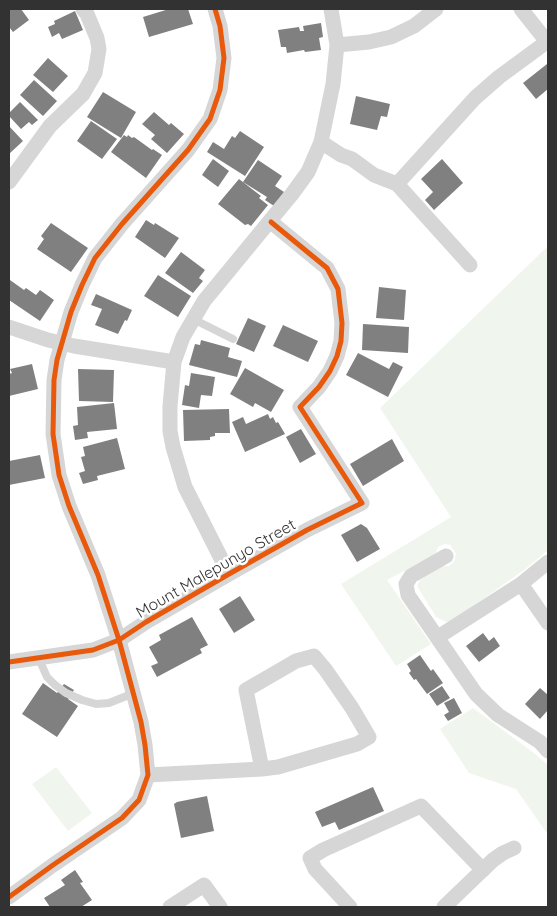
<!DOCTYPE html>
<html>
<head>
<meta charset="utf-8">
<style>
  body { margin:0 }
  #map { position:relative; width:557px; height:916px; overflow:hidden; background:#fff; font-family:Quicksand,sans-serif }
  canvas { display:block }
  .frame { position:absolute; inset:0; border:10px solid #323232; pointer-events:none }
</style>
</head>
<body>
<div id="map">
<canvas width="557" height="916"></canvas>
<div class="frame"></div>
</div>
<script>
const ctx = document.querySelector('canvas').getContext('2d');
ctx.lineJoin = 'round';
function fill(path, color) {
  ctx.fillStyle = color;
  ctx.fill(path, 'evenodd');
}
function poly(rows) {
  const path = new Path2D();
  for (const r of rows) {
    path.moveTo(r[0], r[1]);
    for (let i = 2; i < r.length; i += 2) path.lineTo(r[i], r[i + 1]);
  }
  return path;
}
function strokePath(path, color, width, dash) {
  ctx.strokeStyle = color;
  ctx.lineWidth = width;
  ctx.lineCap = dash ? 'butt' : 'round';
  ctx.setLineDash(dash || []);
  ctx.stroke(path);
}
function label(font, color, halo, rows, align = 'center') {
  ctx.font = font + ' Quicksand,sans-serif';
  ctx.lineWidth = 5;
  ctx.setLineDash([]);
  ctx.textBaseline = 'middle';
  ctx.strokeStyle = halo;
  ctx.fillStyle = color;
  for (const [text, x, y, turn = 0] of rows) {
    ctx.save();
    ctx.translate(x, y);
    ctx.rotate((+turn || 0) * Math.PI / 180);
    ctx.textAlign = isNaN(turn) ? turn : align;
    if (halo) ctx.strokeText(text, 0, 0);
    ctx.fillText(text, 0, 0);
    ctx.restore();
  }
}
const green = poly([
  [548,246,548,550,524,570,452,621,446,622,436,617,417,586,420,580,441,566,449,566,454,561,456,554,450,545,445,544,438,547,435,555,387,580,431,644,396,666,341,584,451,517,380,408],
  [473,708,534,753,548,765,548,835,516,789,469,773,440,729],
  [56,767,92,813,68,831,32,784]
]);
const building = poly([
  [10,9,21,9,29,20,13,32,9,27,9,10],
  [169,9,188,9,193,24,149,37,143,17],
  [75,11,83,30,62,39,59,33,52,37,48,27,55,24,54,21],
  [321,23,323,37,319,38,321,50,305,52,304,50,287,53,286,47,281,47,278,30,299,27,300,31,304,31,303,26],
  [48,58,68,76,53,92,33,75],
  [547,64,548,89,536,99,523,83],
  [34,80,57,101,43,116,20,95],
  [103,92,136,112,121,138,87,117],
  [356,96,390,104,387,117,381,116,377,130,350,124],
  [20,102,38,120,32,125,29,122,21,129,9,116,9,113],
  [154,112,169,125,171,123,184,134,167,153,151,139,155,135,142,124],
  [91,121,117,139,102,159,77,141],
  [9,126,23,141,9,154],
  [240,131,264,147,245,176,207,152,213,142,224,149,232,136,235,138],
  [124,135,127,137,128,135,132,138,134,137,152,150,153,149,162,155,146,178,111,152],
  [213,159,229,171,218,187,202,175],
  [442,159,463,183,434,210,425,200,433,192,421,179],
  [258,160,282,176,275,186,284,192,274,206,265,200,267,197,243,182],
  [239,179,261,196,259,198,268,205,251,226,248,224,245,225,218,204],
  [146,220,154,225,155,223,179,238,165,258,135,237],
  [51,223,88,248,71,272,37,249,44,239,41,236],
  [181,252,205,270,199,278,203,281,193,293,165,273],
  [158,275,191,296,178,317,144,296],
  [10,280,24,290,26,288,36,295,40,290,54,300,40,321,9,300],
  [379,287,406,290,404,320,376,318],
  [96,294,132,310,127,321,125,320,118,334,95,325,102,309,91,305],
  [248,318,266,326,254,352,236,344],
  [363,324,409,327,408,353,362,350],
  [283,325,318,341,308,362,273,346],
  [201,340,230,348,228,357,242,361,237,377,189,365,195,344,200,345],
  [358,353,389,369,393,362,403,367,388,397,346,375],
  [32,364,38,389,9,396,9,374,12,373,10,369],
  [245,368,284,390,271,412,255,403,253,407,230,394],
  [78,369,114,370,113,402,79,401],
  [191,373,215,377,212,396,201,395,199,408,182,405,185,385,189,386],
  [114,403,117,429,87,432,88,438,75,440,73,426,78,425,77,407],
  [229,409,230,433,215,433,215,436,210,437,210,440,184,441,183,410],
  [268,414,270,419,273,417,276,423,278,422,285,434,245,452,232,422,243,417,246,424],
  [301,429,316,454,300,463,286,437],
  [117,438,125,469,97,476,98,480,83,484,79,473,85,471,81,457,85,456,83,447],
  [392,439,404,461,363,486,350,464],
  [40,455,45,478,9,485,9,461],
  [361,524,367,528,380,549,357,562,341,535],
  [240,596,255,620,234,633,219,609],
  [192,617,208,645,200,649,202,653,157,677,151,666,158,663,149,647,161,640,159,635],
  [483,633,489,641,494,637,500,646,479,662,466,646],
  [420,655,431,671,433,669,443,683,427,694,416,679,414,680,409,673,411,671,407,664],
  [43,683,57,693,64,684,74,690,68,699,78,706,57,737,22,714],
  [442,686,450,698,437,706,429,694],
  [540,688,548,695,548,710,540,719,525,704],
  [454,698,462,713,448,721,444,715,449,712,444,703],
  [373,787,384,811,339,830,335,822,322,827,315,812],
  [207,796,214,831,181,838,174,804,177,802],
  [75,870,83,882,80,883,92,900,81,907,50,907,44,898,65,885,61,880]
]);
const service = poly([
  [193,319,233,339],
  [39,659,47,677,55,685,66,693,82,700,96,704,109,703,134,693]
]);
const minor = poly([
  [521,9,548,43],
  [337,45,369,42,391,37,414,26,436,9],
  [321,142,341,155,352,159,374,175,397,184,470,265],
  [9,182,50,126,83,94,95,73,99,49,97,38,87,14,83,9],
  [397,184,475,98,499,77,548,41],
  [9,327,48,340,74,346,174,362],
  [446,556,411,576,406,584,408,595,476,694,498,715,540,742,548,751],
  [229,574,185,487,173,447,170,431,170,406,174,362,183,337,204,301,292,194,308,172,321,142,333,84,337,45,331,9],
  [521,584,548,623],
  [438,637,521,584,548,562],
  [9,662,93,650,119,640,146,622,229,574,307,530,362,503,300,407,319,387,330,371,337,356,341,341,342,323,338,289,327,268,271,222],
  [148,775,262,769,278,767,357,744,369,737,352,708,325,669,314,656,296,661,246,690,262,769],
  [9,897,53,865,122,818,139,800,148,775,145,745,141,722,119,640,98,575,69,506,59,475,53,434,54,380,57,360,71,312,82,285,95,258,122,224,188,150,210,119,220,90,224,58,220,26,215,9],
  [170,907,204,885,220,907],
  [350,907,315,869,310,858,323,850,421,806,483,870],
  [444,907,493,860,503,853,514,848]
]);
const cycleway = poly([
  [9,662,93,650,119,640,146,622,229,574,307,530,362,503,300,407,319,387,330,371,337,356,341,341,342,323,338,289,327,268,271,222],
  [9,897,53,865,122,818,139,800,148,775,145,745,141,722,119,640,98,575,69,506,59,475,53,434,54,380,57,360,71,312,82,285,95,258,122,224,188,150,210,119,220,90,224,58,220,26,215,9]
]);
const streetNames = [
  ["Mount Malepunyo Street",216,569,-30]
];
fill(green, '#f0f6ee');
fill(building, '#808080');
strokePath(service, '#d6d6d6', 8);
strokePath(minor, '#d6d6d6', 15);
strokePath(cycleway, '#e8590c', 5);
label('16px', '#323232', '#fff', streetNames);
</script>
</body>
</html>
